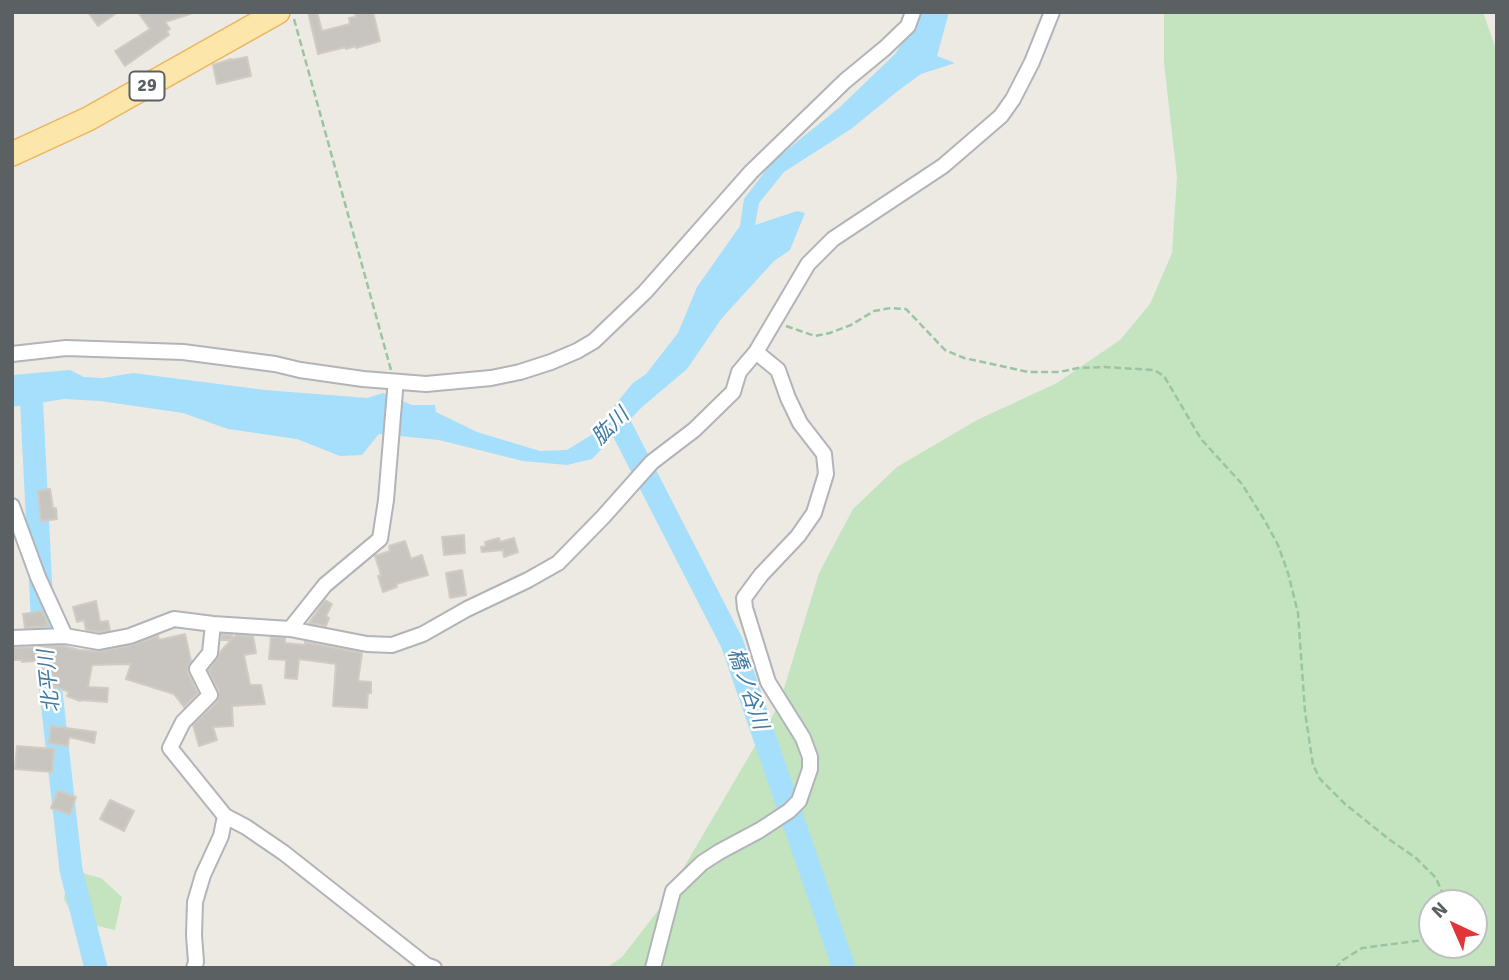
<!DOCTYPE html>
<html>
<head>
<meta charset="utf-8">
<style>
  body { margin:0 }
  #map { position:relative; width:1509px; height:980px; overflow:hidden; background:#edeae3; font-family:Signika,sans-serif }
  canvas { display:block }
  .frame { position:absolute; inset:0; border:14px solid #5b6063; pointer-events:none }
  .north { position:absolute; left:1418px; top:889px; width:70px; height:70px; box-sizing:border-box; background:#fff; border:2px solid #bdbfc1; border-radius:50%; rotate:316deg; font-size:19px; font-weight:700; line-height:28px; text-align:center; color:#5b6063 }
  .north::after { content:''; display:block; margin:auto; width:24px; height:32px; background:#e33439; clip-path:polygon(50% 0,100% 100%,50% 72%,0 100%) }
</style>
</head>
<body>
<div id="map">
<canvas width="1509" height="980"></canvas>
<div class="frame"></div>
<div class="north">N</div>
</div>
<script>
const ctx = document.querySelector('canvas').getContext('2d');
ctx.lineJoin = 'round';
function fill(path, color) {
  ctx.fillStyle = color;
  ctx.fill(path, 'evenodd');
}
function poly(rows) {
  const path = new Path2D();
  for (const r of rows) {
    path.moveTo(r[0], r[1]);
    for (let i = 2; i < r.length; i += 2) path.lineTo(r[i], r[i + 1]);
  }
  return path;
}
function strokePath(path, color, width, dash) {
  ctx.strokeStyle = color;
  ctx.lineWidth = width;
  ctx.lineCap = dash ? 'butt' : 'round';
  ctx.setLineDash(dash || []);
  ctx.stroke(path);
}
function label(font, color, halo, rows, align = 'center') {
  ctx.font = font + ' Signika,"Noto Sans JP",sans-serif';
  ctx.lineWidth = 5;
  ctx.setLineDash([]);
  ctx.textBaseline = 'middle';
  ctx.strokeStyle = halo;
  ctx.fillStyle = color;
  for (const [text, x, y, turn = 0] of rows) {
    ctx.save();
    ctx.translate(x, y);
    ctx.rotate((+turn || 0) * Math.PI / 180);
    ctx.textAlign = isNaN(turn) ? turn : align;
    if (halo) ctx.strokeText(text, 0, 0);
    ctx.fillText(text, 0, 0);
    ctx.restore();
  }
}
const green = poly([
  [1164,12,1483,12,1497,52,1497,968,606,968,622,957,660,908,779,705,819,573,853,509,897,467,977,420,1057,383,1120,340,1150,304,1172,253,1177,177,1164,63],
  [1432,903,1474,903,1474,945,1432,945],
  [78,872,101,878,122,897,115,930,76,921,64,899,67,882]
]);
const water = poly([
  [923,12,949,12,937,56,955,63,921,74,899,90,851,129,784,172,759,203,755,225,797,211,805,213,790,250,774,261,722,318,687,369,642,407,592,459,567,465,523,461,439,440,379,434,362,455,340,456,297,439,228,429,183,413,100,401,64,399,12,407,12,375,70,370,84,377,103,378,133,373,265,390,367,398,383,393,412,405,435,405,436,412,477,432,540,451,567,450,609,424,614,406,633,383,646,374,678,333,697,287,740,226,744,199,773,161,840,107,895,54]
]);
const river = poly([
  [31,391,42,611,71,870,96,968],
  [619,423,732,643,844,968]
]);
const building = poly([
  [88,12,118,12,98,26,88,12],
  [138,12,189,12,190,14,165,22,170,29,167,31,169,35,125,66,115,51,150,29,138,12],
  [308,12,317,12,322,31,350,24,349,18,356,17,355,14,373,12,380,41,356,48,356,46,346,49,346,47,318,54,308,12],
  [247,57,251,76,217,84,213,65,231,59,231,60,247,57],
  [50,489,53,508,56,508,57,519,41,521,38,491,50,489],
  [464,535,465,553,444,555,442,537,464,535],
  [499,538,500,542,514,538,518,552,504,557,503,550,482,552,481,547,486,546,485,542,499,538],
  [405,541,411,559,422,555,428,575,396,584,397,587,383,592,378,576,381,575,375,556,390,551,389,546,405,541],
  [462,570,466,595,450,598,446,573,462,570],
  [325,600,332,604,326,616,329,618,326,626,309,623,325,600],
  [96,601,100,622,108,621,110,630,99,632,86,630,84,620,77,622,73,607,96,601],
  [43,611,48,626,25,628,23,614,43,611],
  [185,634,191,661,188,667,188,673,198,693,184,707,174,694,126,679,131,664,92,665,88,687,108,688,107,702,81,700,80,701,67,696,69,692,41,681,45,671,42,669,45,660,22,662,22,660,12,660,12,648,64,646,79,650,101,651,132,645,158,636,159,640,185,634],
  [222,634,232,635,232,639,236,635,253,636,256,653,244,655,250,685,261,685,265,704,232,706,233,726,213,727,217,740,199,746,193,725,217,702,219,697,219,691,208,670,217,659,220,652,231,640,221,640,222,634],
  [271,637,285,638,285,643,305,645,305,642,362,653,358,681,371,682,371,693,368,693,367,708,333,706,336,664,299,659,297,679,285,678,286,660,269,659,271,637],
  [51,726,96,732,94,743,69,737,68,746,49,743,51,726],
  [17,746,54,749,52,772,15,769,17,746],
  [58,791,76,797,70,814,51,808,58,791],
  [110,800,134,811,124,831,100,819,110,800]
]);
const path = poly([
  [294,19,391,370],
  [786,326,815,336,830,333,851,325,874,311,891,308,906,309,945,350,964,358,1028,372,1059,372,1078,368,1104,367,1154,370,1164,376,1201,439,1242,484,1265,521,1278,545,1288,573,1298,613,1305,712,1313,765,1320,779,1345,804,1390,840,1416,858,1436,878,1445,899,1445,903],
  [1335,968,1343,960,1362,948,1432,939]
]);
const street = poly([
  [12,354,66,348,183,352,275,364,300,370,363,379,426,384,491,378,520,372,551,362,577,351,594,341,645,292,751,172,845,81,885,48,908,26,913,12],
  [12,506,38,577,65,636],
  [213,624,210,653,197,669,210,695,183,722,170,748,225,816,246,827,284,853,426,965,434,968],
  [290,629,325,585,380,539,386,500,395,391,395,383],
  [12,638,65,636,99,642,130,636,174,619,213,624,290,629,367,644,392,645,423,634,467,609,528,580,558,563,603,517,652,462,694,430,733,392,739,372,756,352,808,264,833,239,943,166,1001,116,1013,99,1032,62,1052,12],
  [194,968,196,962,194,935,195,902,203,875,221,836,225,816],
  [653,968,673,891,702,863,719,852,760,830,789,811,799,801,810,769,810,757,803,738,768,682,745,608,744,598,761,575,798,536,814,513,826,474,824,454,800,423,788,398,778,370,756,352]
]);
const primary = poly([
  [12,154,88,119,278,12]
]);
const shields = [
  [147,86,35]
];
const shieldNames = [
  ["29",147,86]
];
const waterNames = [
  ["肱川",611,427,-45],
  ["北平川",50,681,-96],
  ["橋ノ谷川",747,689,71]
];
fill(green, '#c4e4c0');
fill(water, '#a5dffc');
strokePath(river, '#a5dffc', 23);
fill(building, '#c8c5c0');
strokePath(building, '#d2cbc2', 2);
strokePath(street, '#b1b4b8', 18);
strokePath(primary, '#ecb55d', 26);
strokePath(path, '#9ac5a2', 2.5, [7, 3.5]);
strokePath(street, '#fff', 14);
strokePath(primary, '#fce6aa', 23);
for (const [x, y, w] of shields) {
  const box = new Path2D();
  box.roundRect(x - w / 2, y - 14.5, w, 29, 5);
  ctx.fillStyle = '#fff';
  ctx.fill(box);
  strokePath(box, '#5b6063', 2);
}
label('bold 18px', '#5b6063', null, shieldNames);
label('italic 21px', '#407ba5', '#fff', waterNames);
</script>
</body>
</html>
